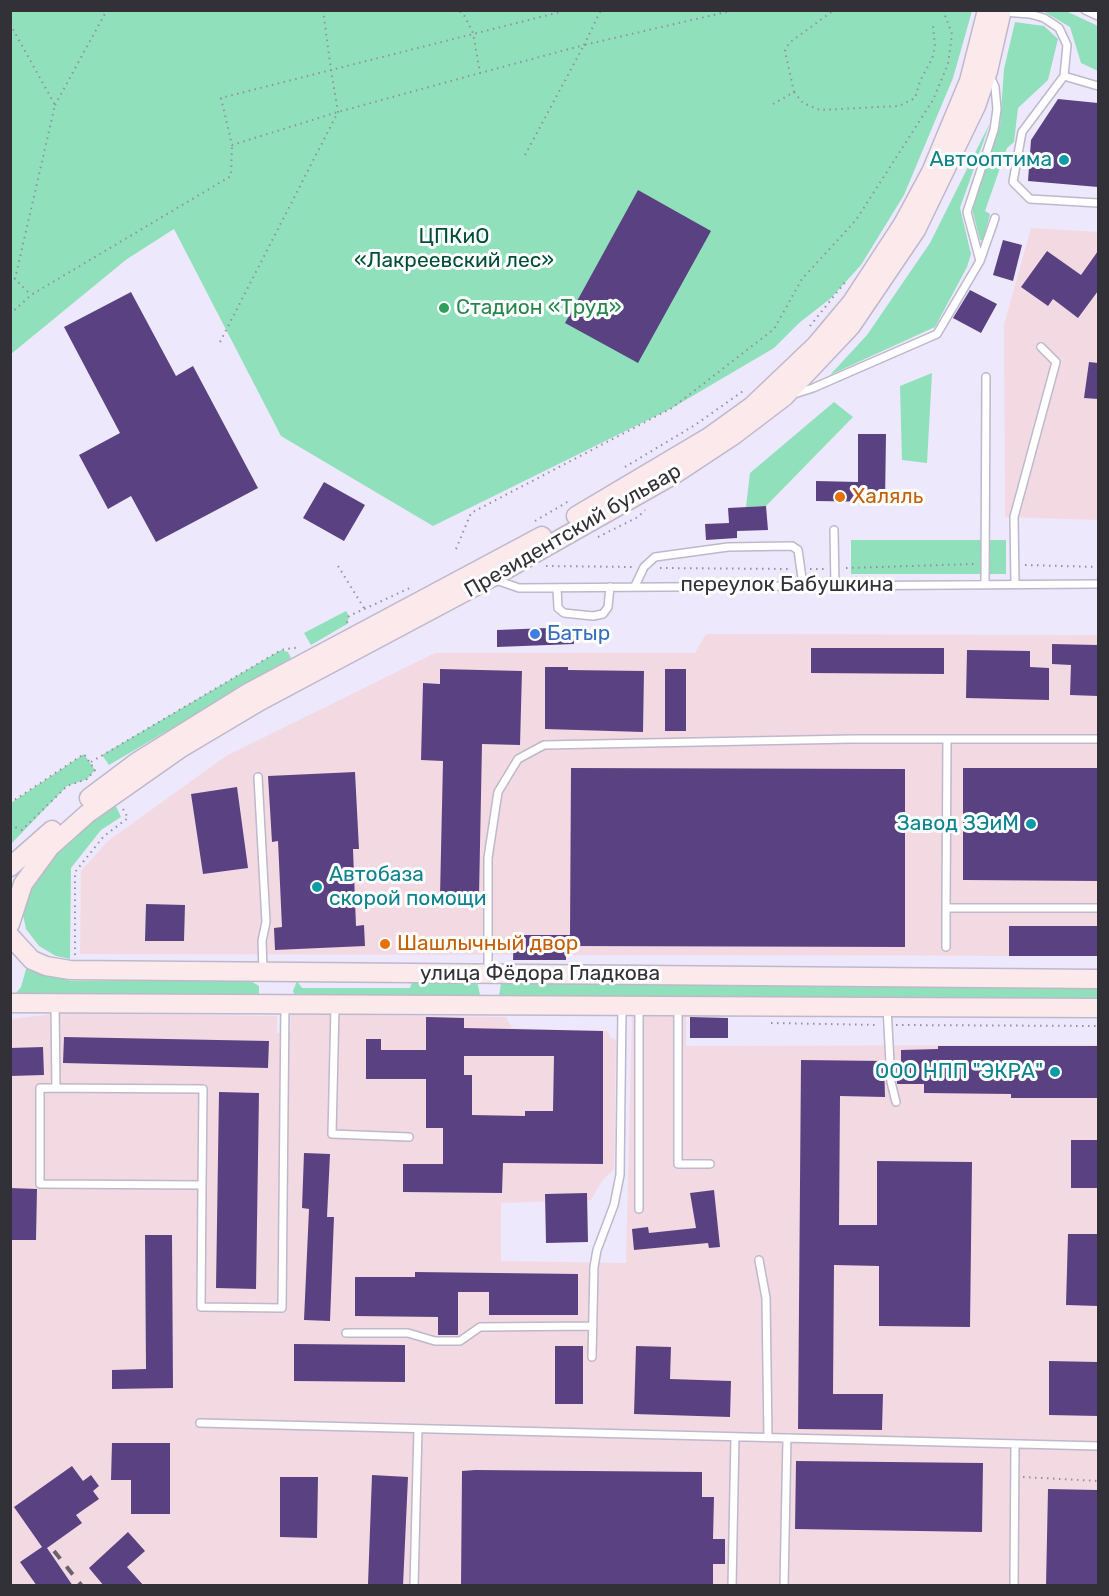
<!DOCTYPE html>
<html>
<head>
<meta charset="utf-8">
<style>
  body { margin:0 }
  #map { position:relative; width:1109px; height:1596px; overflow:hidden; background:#ede8fb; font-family:Rubik,sans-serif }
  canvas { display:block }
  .frame { position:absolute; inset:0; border:12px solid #333138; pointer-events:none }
</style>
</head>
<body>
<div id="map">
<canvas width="1109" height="1596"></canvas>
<div class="frame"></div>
</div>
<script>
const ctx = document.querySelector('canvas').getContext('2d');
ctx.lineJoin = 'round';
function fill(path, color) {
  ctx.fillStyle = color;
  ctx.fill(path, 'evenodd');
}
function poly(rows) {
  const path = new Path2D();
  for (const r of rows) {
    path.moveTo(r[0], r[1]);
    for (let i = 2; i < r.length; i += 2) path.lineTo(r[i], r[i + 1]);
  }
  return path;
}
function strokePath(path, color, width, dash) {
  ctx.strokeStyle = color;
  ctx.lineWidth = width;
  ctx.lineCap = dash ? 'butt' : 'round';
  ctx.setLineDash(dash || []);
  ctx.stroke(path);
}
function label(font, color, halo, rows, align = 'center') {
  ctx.font = font + ' Rubik,sans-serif';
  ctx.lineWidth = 6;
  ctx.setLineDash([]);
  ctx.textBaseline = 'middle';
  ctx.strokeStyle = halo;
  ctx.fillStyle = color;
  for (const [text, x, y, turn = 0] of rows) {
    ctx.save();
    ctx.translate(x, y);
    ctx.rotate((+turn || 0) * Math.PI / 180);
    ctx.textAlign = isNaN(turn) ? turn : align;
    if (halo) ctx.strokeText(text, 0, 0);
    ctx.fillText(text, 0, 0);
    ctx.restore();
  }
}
const industrial = poly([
  [1031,228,1098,232,1098,520,1005,517,1004,325],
  [706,634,1098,635,1098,956,80,954,81,871,108,841,226,756,435,653,695,653],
  [686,1012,686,1046,1098,1045,1098,1585,11,1585,10,1019,63,1013,277,1016,277,1033,290,1033,291,1014,506,1017,512,1028,608,1031,610,1037,616,1040,614,1169,602,1181,591,1200,501,1203,501,1261,626,1263,632,1013]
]);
const green = poly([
  [11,11,972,11,953,78,904,195,861,265,831,298,799,323,774,348,672,408,433,526,281,436,174,229,127,259,11,354],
  [1043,11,1066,11,1098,26,1098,71,1081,63,1070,27],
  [1015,22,1044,26,1058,39,1048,80,1018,108,1014,142,1007,148,985,211,990,214,983,241,980,240,972,209,1000,125,1004,69],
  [990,123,960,208,971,254,967,267,935,327,830,375,867,335,930,243],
  [932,373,927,463,902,460,900,386],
  [834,402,853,417,766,506,746,507,750,473],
  [851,540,1006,540,1006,574,851,574],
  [346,611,349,616,347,624,311,645,304,633],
  [281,650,288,652,291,658,109,765,102,755],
  [84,754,95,770,87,779,67,786,11,844,11,803],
  [114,802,121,817,101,830,71,868,70,959,56,956,39,946,26,929,23,915,25,900,41,864],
  [28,962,43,973,71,981,249,980,259,986,259,994,257,998,11,999,21,987],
  [413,979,477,981,480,995,477,999,295,997,293,991,297,981,302,988,410,988],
  [509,980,1098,985,1098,1004,499,996,501,983]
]);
const building = poly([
  [1058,99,1098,103,1098,187,1028,181,1031,140],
  [638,190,711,231,638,363,565,323],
  [1003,240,1022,245,1013,281,993,275],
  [1047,251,1081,275,1098,251,1098,291,1078,318,1053,299,1048,306,1021,287],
  [970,290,997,304,981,333,953,318],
  [131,292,176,376,193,366,258,488,156,542,131,496,108,509,79,455,120,433,64,327],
  [1089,362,1098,363,1098,399,1084,398],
  [858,434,886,434,885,502,816,501,816,481,858,482],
  [324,482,365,505,344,541,303,518],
  [766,506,768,530,737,531,737,538,706,540,705,524,729,523,728,508],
  [573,627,574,644,497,647,497,630],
  [1052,644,1098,645,1098,696,1070,695,1071,665,1052,664],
  [811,648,944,648,944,674,811,673],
  [967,650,1030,651,1030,667,1049,668,1049,700,966,698],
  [545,667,568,667,568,670,644,671,643,732,545,729],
  [440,669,522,671,520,745,482,744,479,897,440,896,443,761,421,760,423,683,440,684],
  [665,669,686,669,686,731,665,731],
  [571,768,905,769,905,947,566,946,566,960,513,960,514,935,570,935],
  [963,768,1098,768,1098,881,963,880],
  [355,772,359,849,353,849,356,926,364,925,365,946,275,950,274,928,282,927,278,841,272,842,268,776],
  [237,787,248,868,203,874,191,794],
  [146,904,185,905,184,941,145,941],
  [1009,926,1098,926,1098,956,1009,956],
  [426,1017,464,1018,464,1028,603,1031,603,1164,503,1163,502,1193,403,1192,403,1164,443,1164,443,1128,426,1128,426,1079,366,1079,366,1039,381,1039,381,1050,426,1050],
  [464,1056,554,1056,553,1111,525,1111,525,1116,472,1115,472,1075,464,1075],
  [690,1017,728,1018,728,1038,690,1038],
  [64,1037,269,1041,268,1068,63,1063],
  [938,1046,1098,1046,1098,1098,1011,1098,1011,1094,924,1093,924,1084,897,1084,896,1061,901,1061,901,1050,938,1049],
  [43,1047,44,1075,10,1076,10,1048],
  [801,1060,884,1061,885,1097,840,1096,839,1225,877,1225,877,1161,972,1162,970,1327,879,1326,879,1266,834,1265,833,1394,883,1394,882,1430,798,1429],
  [219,1092,259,1093,256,1289,216,1288],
  [1071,1140,1098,1140,1098,1188,1071,1188],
  [304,1153,330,1154,327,1217,334,1217,330,1321,304,1320,309,1209,302,1208],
  [10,1188,37,1189,36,1240,10,1240],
  [714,1190,720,1247,709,1248,708,1243,634,1250,632,1229,648,1227,649,1233,696,1228,690,1193],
  [587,1193,588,1242,546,1243,545,1194],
  [1068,1234,1098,1234,1098,1306,1066,1305],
  [145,1235,172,1235,173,1388,112,1389,112,1370,146,1369],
  [415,1272,578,1274,578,1315,489,1315,489,1292,458,1292,458,1335,438,1335,438,1317,355,1316,355,1277,415,1277],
  [294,1344,405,1345,405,1382,294,1381],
  [555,1346,583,1346,583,1404,555,1404],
  [636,1346,671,1347,670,1379,731,1381,730,1417,634,1414],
  [1049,1361,1098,1362,1098,1416,1049,1415],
  [112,1443,170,1443,170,1514,131,1514,131,1480,111,1480],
  [796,1461,983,1463,982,1532,795,1529],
  [72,1466,83,1481,91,1475,99,1486,93,1491,99,1499,76,1515,82,1523,47,1548,73,1586,37,1586,20,1562,42,1547,14,1507],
  [475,1470,702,1472,702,1497,714,1497,713,1539,725,1539,725,1564,713,1564,713,1586,461,1586,462,1471],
  [372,1475,408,1477,403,1586,368,1584],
  [280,1477,318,1477,317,1538,280,1537],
  [1048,1489,1098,1490,1098,1586,1046,1586],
  [128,1532,145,1551,127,1567,144,1586,104,1586,89,1568]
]);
const path = poly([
  [323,10,331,70,221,98,232,145,338,112,480,73],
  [454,10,463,13,473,33,480,73,584,45,601,10],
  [10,24,55,105,15,279,31,295],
  [794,92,803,103,820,110,899,106,915,98,920,81,932,59,935,47,933,25],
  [773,104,794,92,785,51,789,43,834,10],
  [55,105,107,10],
  [525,155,584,45,735,10],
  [10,314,31,295,231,176,232,145],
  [810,326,846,281],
  [220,342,338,112,331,70,568,10],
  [625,467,695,425,746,389],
  [535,521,569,501],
  [598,537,638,517,645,510],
  [456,549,471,513,672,408,774,329,802,279,856,220,933,100,948,64,952,34,943,10],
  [1025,565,1098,567],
  [338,566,364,608],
  [546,566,633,567],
  [660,568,792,569],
  [846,568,975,564],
  [810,569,825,569],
  [347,623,349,616,412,587],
  [91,762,281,650,300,647],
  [10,803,84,754,95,770,87,779,67,786,22,830,10,825],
  [75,955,75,872,104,836,128,818,122,807],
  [771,1023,879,1025],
  [896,1025,1098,1026],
  [1023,1477,1098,1481]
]);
const lane = poly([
  [1085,10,1098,16],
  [1003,12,1030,14,1044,18,1059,28,1067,45,1064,76,1022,132,1013,182,1030,199,1098,203],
  [1064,76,1098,86],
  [980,261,967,212,994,130,997,109,995,87,990,76],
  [794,394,813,388,937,334,980,261,995,218],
  [834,530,835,585],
  [493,579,519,588,1098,584],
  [1015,584,1014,517,1056,362,1041,347],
  [985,585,986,377],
  [635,586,644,567,655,557,728,547,792,546,798,550,803,585],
  [557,588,558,608,564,613,593,616,603,614,608,607,610,587],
  [947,739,946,908,1098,908],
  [258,777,266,922,262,941,263,969],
  [946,947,946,908],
  [488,973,488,858,498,792,518,759,544,745,852,739,1098,739],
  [55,1005,56,1088],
  [678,1006,678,1164,710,1164],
  [335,1007,332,1134,409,1137],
  [887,1007,891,1082,896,1102],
  [202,1185,40,1184,40,1088,203,1089,202,1185,201,1307,282,1308,285,1004],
  [639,1209,639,1008],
  [759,1260,766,1298,768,1438],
  [346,1333,408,1333,435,1341,460,1341,480,1327,593,1326],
  [592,1357,594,1267,597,1250,614,1205,620,1175,622,1008],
  [200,1423,1098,1446],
  [414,1586,418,1429],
  [732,1586,735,1437],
  [784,1586,787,1438],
  [1014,1586,1015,1444]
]);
const secondary = poly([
  [576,516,709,437,752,406,816,345,852,302,903,224,931,172,969,81,987,10],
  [89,798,137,762,248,693,542,536],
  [10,867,52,830],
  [10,924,23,884,50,847,87,814,181,748,260,701,491,578,675,474,734,435,784,397,851,326,916,230,976,106,988,71,1002,10],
  [10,936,32,960,46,966,70,970,1098,979],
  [10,1003,1098,1008]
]);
const rail = poly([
  [54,1551,82,1586]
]);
const markers = [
  [1064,160,6,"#0f9aa8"],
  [444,308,6,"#2e9e5b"],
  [840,497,6,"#e8710a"],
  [535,634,6,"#3f7fe0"],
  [1031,824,6,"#0f9aa8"],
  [317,887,6,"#0f9aa8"],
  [385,944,6,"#e8710a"],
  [1055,1072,6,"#0f9aa8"]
];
const cultureNames = [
  ["Автооптима",1052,160],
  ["Завод ЗЭиМ",1019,824],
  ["Автобаза",329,875,"left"],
  ["скорой помощи",329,899,"left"],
  ["ООО НПП \"ЭКРА\"",1043,1072]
];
const parkNames = [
  ["ЦПКиО",454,237],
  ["«Лакреевский лес»",454,261]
];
const leisureNames = [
  ["Стадион «Труд»",456,308]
];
const foodNames = [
  ["Халяль",852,497],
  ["Шашлычный двор",397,944]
];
const streetNames = [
  ["Президентский бульвар",573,531,-30],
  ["переулок Бабушкина",787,585],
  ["улица Фёдора Гладкова",540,974]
];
const shopNames = [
  ["Батыр",547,634]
];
fill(industrial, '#f3dae2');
fill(green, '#90e0bc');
fill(building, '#5a4282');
strokePath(lane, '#bdb8cb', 10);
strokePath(secondary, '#bdb8cb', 21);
strokePath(path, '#94909e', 2, [1.5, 4.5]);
strokePath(lane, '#fff', 7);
strokePath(secondary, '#fbe9ec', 18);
strokePath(rail, '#67646f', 4, [10, 10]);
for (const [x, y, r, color] of markers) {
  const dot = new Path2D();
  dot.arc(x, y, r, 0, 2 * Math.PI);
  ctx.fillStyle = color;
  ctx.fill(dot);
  strokePath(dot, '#fff', 2);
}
label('21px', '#0d838f', '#fff', cultureNames, 'right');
label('21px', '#004e36', '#fff', parkNames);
label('21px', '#27864d', '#fff', leisureNames, 'left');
label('21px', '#c56008', '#fff', foodNames, 'left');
label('21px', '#333138', '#fff', streetNames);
label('21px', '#366cbe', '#fff', shopNames, 'left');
</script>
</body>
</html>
